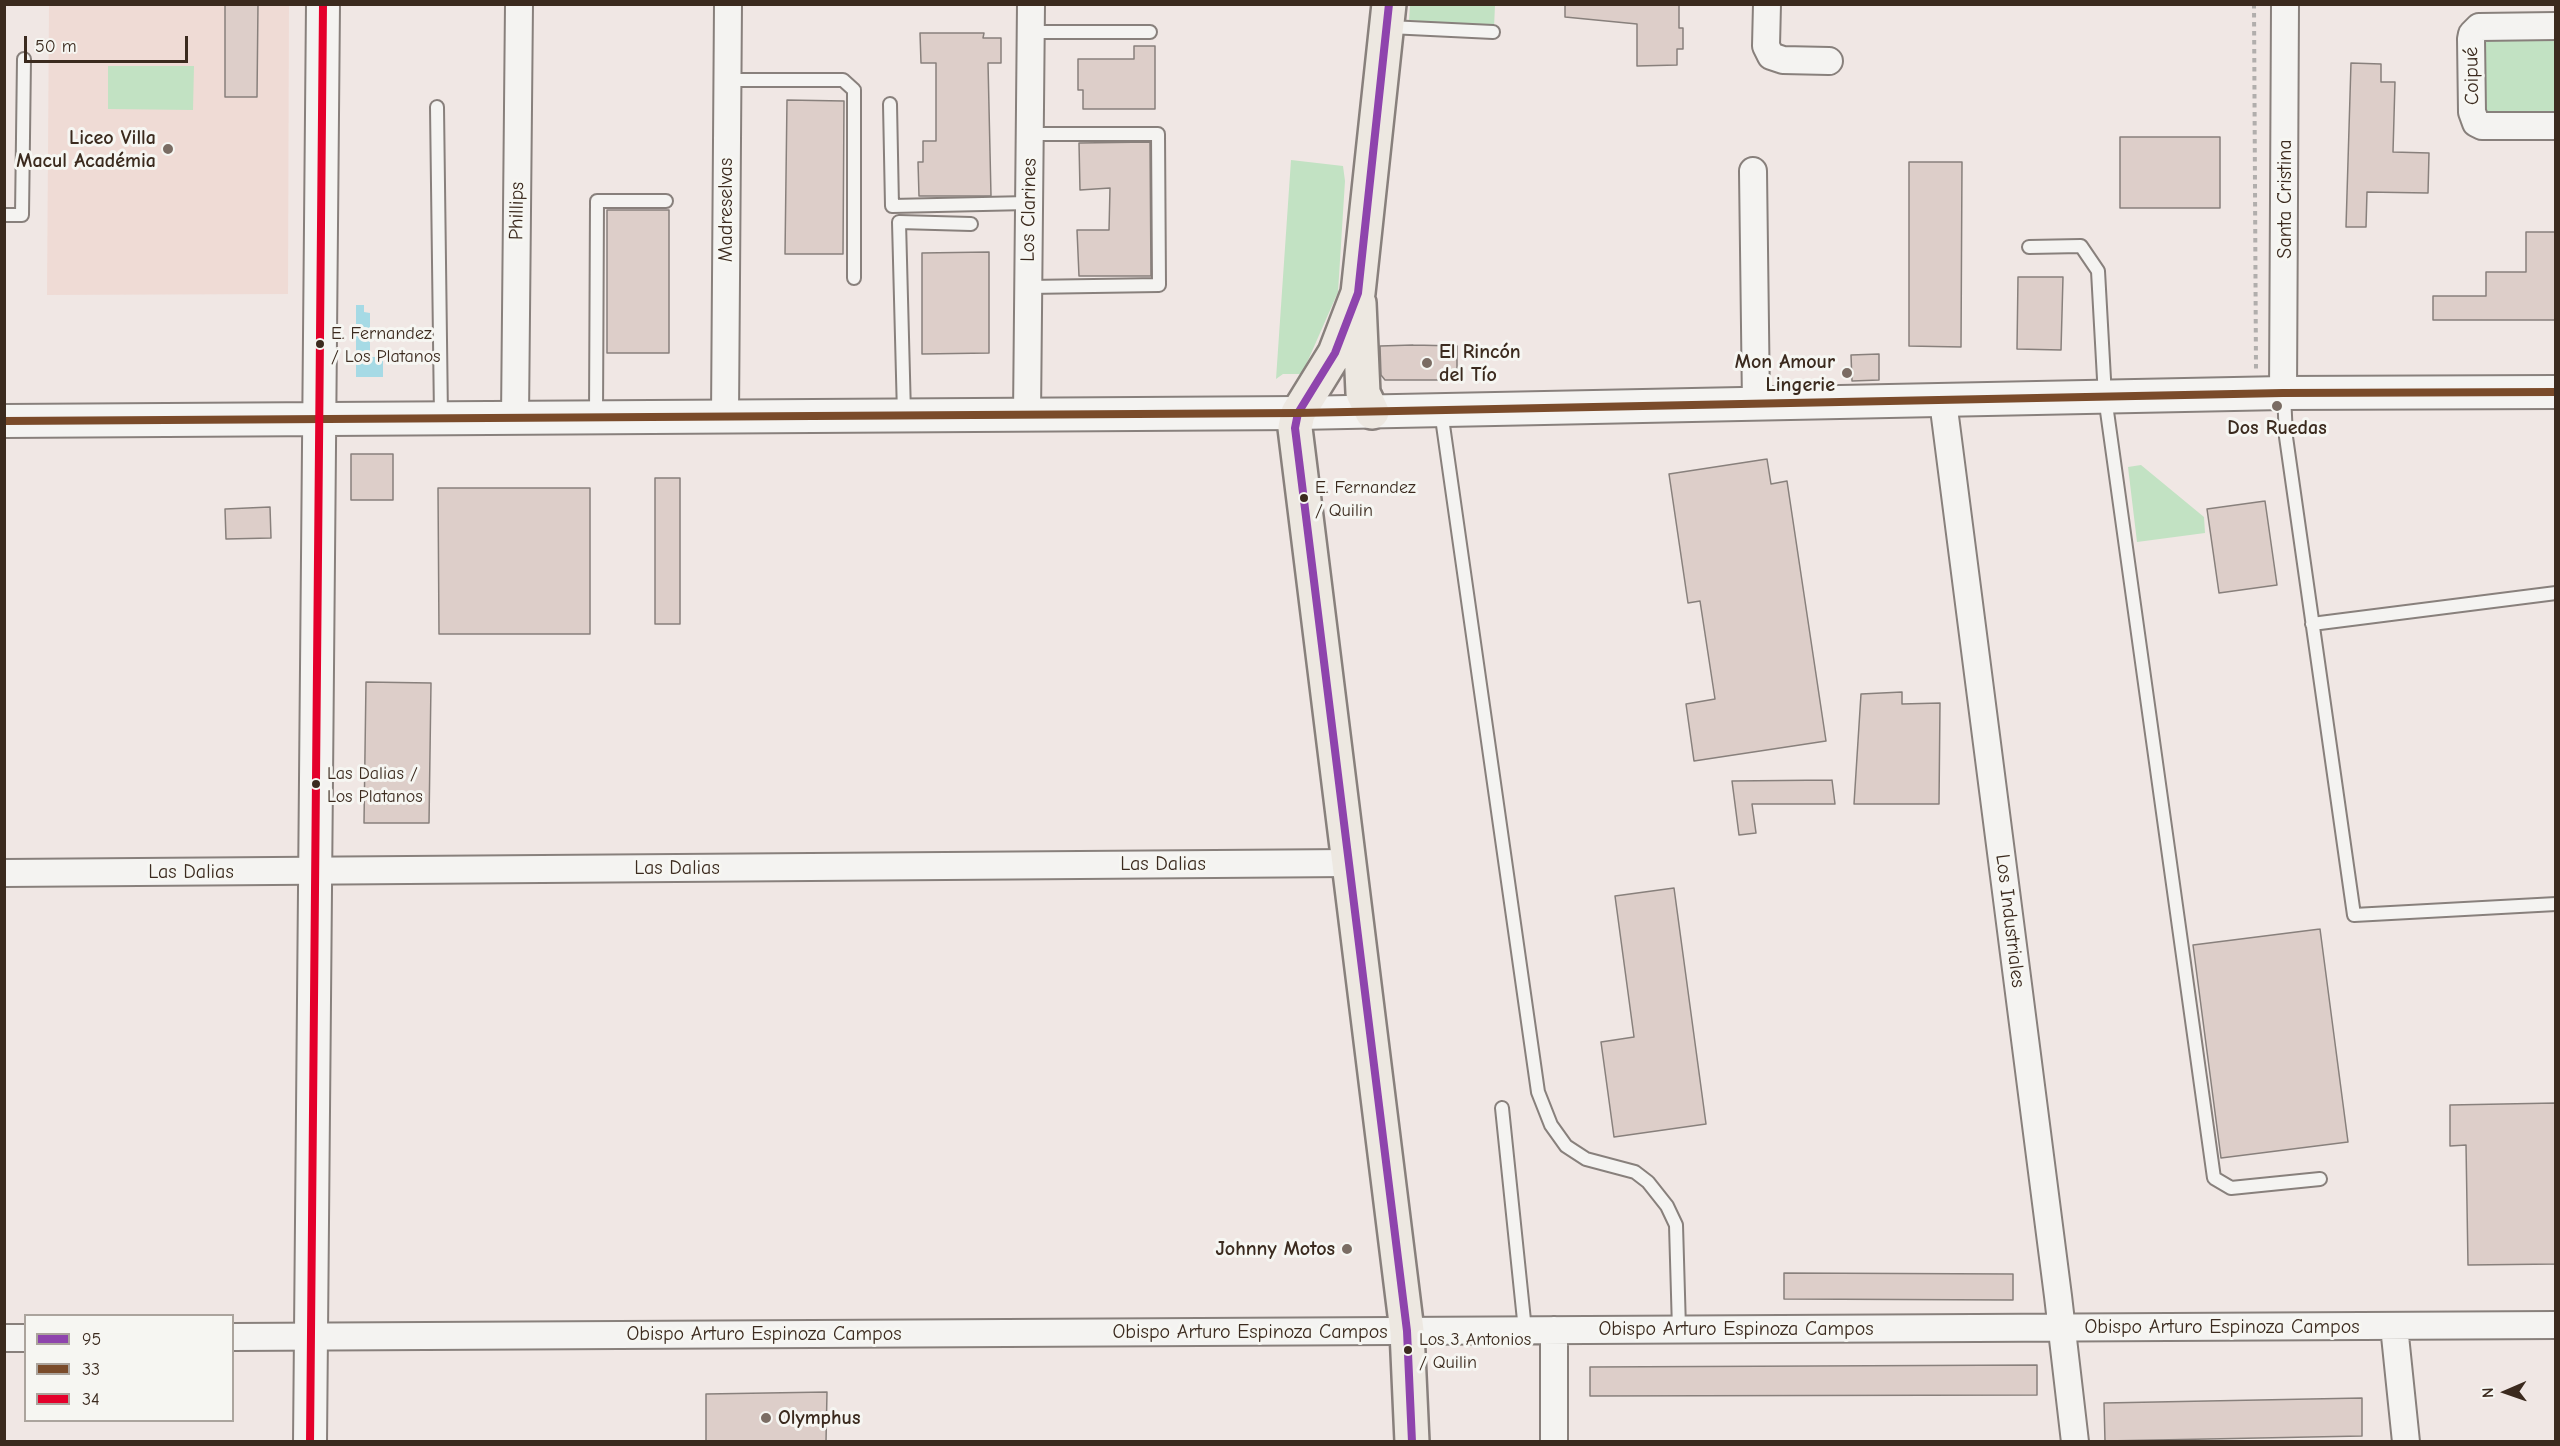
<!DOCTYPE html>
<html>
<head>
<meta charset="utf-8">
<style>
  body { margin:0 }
  #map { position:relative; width:2560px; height:1446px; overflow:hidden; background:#f0e7e4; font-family:"Comic Neue",sans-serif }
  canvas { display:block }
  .frame { position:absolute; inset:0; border:6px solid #3b2a1e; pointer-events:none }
  .legend { position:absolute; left:24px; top:1314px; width:210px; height:108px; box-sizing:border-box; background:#f6f6f2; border:2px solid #aba49d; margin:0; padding:8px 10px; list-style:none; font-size:18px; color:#3b2a1e }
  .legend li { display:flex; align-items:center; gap:12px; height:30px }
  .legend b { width:30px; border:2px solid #aba49d }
  .north { position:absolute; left:2476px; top:1362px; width:60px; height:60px; -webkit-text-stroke:4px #f6f6f2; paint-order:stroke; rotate:268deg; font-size:16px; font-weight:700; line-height:24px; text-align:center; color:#3b2a1e }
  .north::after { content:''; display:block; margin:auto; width:21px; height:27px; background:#3b2a1e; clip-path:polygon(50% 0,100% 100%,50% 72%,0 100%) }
  .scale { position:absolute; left:24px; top:36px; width:164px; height:27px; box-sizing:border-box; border:3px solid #3b2a1e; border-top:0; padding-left:8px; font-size:18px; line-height:21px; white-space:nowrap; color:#3b2a1e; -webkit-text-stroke:4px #f6f6f2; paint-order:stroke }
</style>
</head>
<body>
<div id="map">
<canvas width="2560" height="1446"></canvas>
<div class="frame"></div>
<ul class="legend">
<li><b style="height:8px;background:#8e44ad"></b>95</li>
<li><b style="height:8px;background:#7a4b2a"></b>33</li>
<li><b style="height:8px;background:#e4002b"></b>34</li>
</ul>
<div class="north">N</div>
<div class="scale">50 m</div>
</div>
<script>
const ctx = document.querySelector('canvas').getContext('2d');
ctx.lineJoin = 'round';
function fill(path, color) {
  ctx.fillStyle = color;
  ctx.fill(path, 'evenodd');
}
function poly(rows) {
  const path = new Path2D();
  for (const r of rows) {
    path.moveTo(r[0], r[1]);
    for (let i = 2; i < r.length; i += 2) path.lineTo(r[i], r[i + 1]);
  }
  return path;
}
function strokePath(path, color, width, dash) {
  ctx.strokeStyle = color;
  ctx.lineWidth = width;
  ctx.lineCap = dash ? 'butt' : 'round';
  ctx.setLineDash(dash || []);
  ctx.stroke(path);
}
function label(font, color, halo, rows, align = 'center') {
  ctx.font = font + ' "Comic Neue",sans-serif';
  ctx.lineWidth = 6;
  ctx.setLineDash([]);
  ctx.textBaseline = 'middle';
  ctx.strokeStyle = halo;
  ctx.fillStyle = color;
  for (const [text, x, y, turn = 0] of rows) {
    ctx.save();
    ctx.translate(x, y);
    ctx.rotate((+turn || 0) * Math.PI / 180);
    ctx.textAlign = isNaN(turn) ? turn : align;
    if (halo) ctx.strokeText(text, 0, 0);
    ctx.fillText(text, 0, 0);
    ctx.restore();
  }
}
const built = poly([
  [49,5,289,5,288,294,47,295]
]);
const green = poly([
  [1410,5,1495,5,1494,28,1409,20],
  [2478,33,2555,33,2555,120,2478,120],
  [108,66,194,66,193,110,108,109],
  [1291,160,1343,166,1345,181,1338,292,1302,374,1283,374,1276,379],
  [2141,465,2204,517,2205,533,2137,542,2128,467]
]);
const water = poly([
  [356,305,364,305,364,312,370,313,370,357,383,357,383,377,356,377]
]);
const building = poly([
  [225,4,258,4,257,97,225,97,225,4],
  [1565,4,1679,4,1679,28,1683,28,1683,49,1677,49,1677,65,1637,66,1637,24,1565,17,1565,4],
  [920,33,984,33,983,38,1001,38,1001,63,988,63,991,196,919,196,918,162,923,162,923,141,936,141,936,63,921,63,920,33],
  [1134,46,1155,46,1155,109,1083,109,1083,90,1078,90,1078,59,1134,59,1134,46],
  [2351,63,2381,64,2381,82,2395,82,2393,152,2429,153,2428,193,2367,192,2366,227,2346,227,2351,63],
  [787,100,844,101,843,254,785,254,787,100],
  [2120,137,2220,137,2220,208,2120,208,2120,137],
  [1150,142,1151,276,1079,276,1077,230,1109,230,1110,188,1080,190,1079,143,1150,142],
  [1909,162,1962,162,1961,347,1909,346,1909,162],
  [607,210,669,210,669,353,607,353,607,210],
  [2526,232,2556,232,2556,320,2433,320,2433,296,2486,296,2486,272,2526,272,2526,232],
  [989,252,989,353,922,354,922,253,989,252],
  [2018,277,2063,277,2061,350,2017,349,2018,277],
  [1413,345,1457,346,1457,380,1385,380,1381,375,1380,346,1413,345],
  [1879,354,1879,380,1852,381,1851,355,1879,354],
  [351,454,393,454,393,500,351,500,351,454],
  [1767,459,1771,484,1787,481,1826,741,1694,761,1686,704,1715,699,1700,601,1688,603,1669,474,1767,459],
  [655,478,680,478,680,624,655,624,655,478],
  [438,488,590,488,590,634,439,634,438,488],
  [2265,501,2277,585,2219,593,2207,509,2265,501],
  [270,507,271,538,226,539,225,509,270,507],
  [366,682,431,683,429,823,364,823,366,682],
  [1902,692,1902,704,1940,703,1939,804,1854,804,1861,694,1902,692],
  [1832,780,1835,804,1752,804,1756,833,1739,835,1732,781,1832,780],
  [1674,888,1706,1124,1614,1137,1601,1042,1634,1037,1615,896,1674,888],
  [2320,929,2348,1142,2221,1158,2193,945,2320,929],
  [2556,1103,2556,1264,2468,1265,2466,1145,2450,1146,2450,1105,2556,1103],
  [1784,1273,2013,1274,2013,1300,1784,1299,1784,1273],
  [2037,1365,2037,1395,1590,1396,1590,1367,2037,1365],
  [827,1392,826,1442,706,1442,706,1394,827,1392],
  [2362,1398,2362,1436,2105,1441,2104,1403,2362,1398]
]);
const path = poly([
  [2254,4,2256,370]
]);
const service = poly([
  [1389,27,1493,32],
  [1031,32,1150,32],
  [727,80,843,80,854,90,854,278],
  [890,104,892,206,1028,203],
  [437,107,441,417],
  [4,215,22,215,24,59],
  [2029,247,2081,246,2098,271,2105,397,2214,1178,2231,1188,2320,1179],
  [1028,287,1159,285,1158,134,1030,134],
  [2284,394,2286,437,2354,915,2556,904],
  [1441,411,1538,1092,1551,1125,1566,1146,1586,1159,1635,1172,1648,1182,1667,1206,1676,1225,1679,1329],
  [904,414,899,222,971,224],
  [596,416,597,201,666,201],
  [2312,624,2556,593],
  [1502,1108,1525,1330]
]);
const minor = poly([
  [1767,4,1766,46,1771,56,1783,60,1829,61],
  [2556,26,2479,27,2472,34,2471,39,2472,112,2476,123,2482,126,2556,126],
  [1753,171,1756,404],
  [2283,393,2285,4],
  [1943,401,2058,1296,2075,1442],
  [1027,415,1031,4],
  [725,416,728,4],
  [515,418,519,4],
  [4,873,1349,863],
  [2394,1326,2406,1442],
  [1554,1330,1554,1442],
  [232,1337,2556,1325],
  [4,1338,26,1338]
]);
const tertiary = poly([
  [4,421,1298,413,2283,393,2556,392],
  [310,1442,323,4]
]);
const primary = poly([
  [1389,4,1358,293,1335,353,1298,413,1295,428,1407,1331,1412,1442],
  [1359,303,1363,393,1372,412]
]);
const bus1 = poly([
  [1389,4,1358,293,1335,353,1298,413,1295,428,1407,1331,1412,1442]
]);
const bus2 = poly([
  [4,421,1298,413,2283,393,2556,392]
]);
const bus3 = poly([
  [310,1442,323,4]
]);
const markers = [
  [168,149,6,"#7a6c63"],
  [320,344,5,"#3b2a1e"],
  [1427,363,6,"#7a6c63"],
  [1847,373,6,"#7a6c63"],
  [2277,406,6,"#7a6c63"],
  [1304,498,5,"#3b2a1e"],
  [316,784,5,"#3b2a1e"],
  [1347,1249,6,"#7a6c63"],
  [1408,1350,5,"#3b2a1e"],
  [766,1418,6,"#7a6c63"]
];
const busNames = [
  ["E. Fernandez",331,334],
  ["/ Los Platanos",331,357],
  ["E. Fernandez",1315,488],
  ["/ Quilin",1315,511],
  ["Las Dalias /",327,774],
  ["Los Platanos",327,797],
  ["Los 3 Antonios",1419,1340],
  ["/ Quilin",1419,1363]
];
const streetNames = [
  ["Coipué",2472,76,-91],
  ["Santa Cristina",2285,199,-90],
  ["Madreselvas",726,210,-90],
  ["Los Clarines",1029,210,-89],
  ["Phillips",517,211,-89],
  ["Las Dalias",1163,864],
  ["Las Dalias",677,868],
  ["Las Dalias",191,872],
  ["Los Industriales",2010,921,83],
  ["Obispo Arturo Espinoza Campos",2222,1327],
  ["Obispo Arturo Espinoza Campos",1736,1329],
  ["Obispo Arturo Espinoza Campos",1250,1332],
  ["Obispo Arturo Espinoza Campos",764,1334]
];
const poiNames = [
  ["Liceo Villa",156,138],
  ["Macul Académia",156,161],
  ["El Rincón",1439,352,"left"],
  ["del Tío",1439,375,"left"],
  ["Mon Amour",1835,362],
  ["Lingerie",1835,385],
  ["Dos Ruedas",2277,428,"center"],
  ["Johnny Motos",1335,1249],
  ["Olymphus",778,1418,"left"]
];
fill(built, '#efdbd5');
fill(green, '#c2e2c3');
fill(water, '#a6dae5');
fill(building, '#ddcec9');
strokePath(building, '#88807c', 1.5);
strokePath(service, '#88807c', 16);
strokePath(minor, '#88807c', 30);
strokePath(tertiary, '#88807c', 36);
strokePath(primary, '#88807c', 38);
strokePath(path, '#b1aeac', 4, [4.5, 4.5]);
strokePath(service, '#f4f3f1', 12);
strokePath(minor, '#f4f3f1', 26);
strokePath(tertiary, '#f4f3f1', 32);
strokePath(primary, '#ede8e1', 33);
strokePath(bus1, '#8e44ad', 8);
strokePath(bus2, '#7a4b2a', 8);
strokePath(bus3, '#e4002b', 8);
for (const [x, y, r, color] of markers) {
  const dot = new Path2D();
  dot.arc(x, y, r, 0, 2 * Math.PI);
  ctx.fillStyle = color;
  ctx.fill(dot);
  strokePath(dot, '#f6f6f2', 2);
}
label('18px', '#3b2a1e', '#f6f6f2', busNames, 'left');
label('20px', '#3b2a1e', '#f6f6f2', streetNames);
label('bold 20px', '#3b2a1e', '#f6f6f2', poiNames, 'right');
</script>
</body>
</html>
